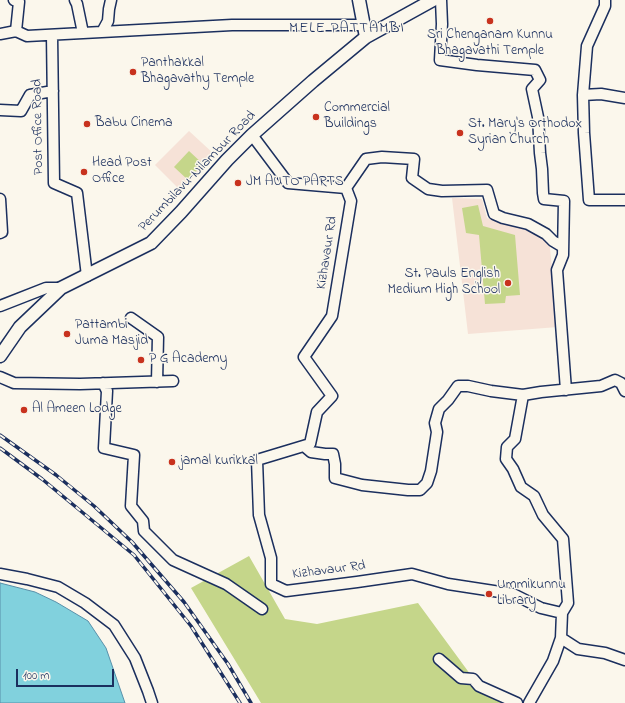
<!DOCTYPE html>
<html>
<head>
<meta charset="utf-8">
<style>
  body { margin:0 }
  #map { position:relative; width:625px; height:703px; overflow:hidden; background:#fbf7ec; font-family:"Indie Flower",sans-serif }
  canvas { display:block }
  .scale { position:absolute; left:16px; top:669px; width:98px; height:18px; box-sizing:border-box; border:2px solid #1b2f5e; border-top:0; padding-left:5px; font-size:12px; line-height:14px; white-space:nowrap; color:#1b2f5e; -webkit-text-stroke:3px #fbf7ec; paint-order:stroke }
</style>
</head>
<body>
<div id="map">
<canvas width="625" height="703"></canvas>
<div class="scale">100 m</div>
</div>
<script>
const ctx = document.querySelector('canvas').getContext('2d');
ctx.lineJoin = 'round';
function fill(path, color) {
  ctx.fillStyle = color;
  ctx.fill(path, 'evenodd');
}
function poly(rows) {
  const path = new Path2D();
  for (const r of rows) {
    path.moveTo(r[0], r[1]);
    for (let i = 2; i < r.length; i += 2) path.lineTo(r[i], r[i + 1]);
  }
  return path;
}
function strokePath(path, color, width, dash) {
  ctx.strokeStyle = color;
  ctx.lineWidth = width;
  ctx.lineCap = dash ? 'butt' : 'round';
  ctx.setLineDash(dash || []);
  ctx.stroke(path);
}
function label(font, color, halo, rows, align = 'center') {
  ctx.font = font + ' "Indie Flower",sans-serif';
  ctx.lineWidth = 3;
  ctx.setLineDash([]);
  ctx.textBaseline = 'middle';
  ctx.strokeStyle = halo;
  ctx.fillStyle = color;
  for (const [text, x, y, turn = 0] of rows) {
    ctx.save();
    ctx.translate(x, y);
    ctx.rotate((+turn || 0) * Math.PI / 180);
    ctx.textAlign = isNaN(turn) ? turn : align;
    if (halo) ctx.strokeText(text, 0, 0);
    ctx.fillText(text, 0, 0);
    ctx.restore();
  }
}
const built = poly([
  [189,131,214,154,181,191,155,165],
  [452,198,482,199,487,218,503,223,524,226,549,239,558,327,468,334]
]);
const green = poly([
  [189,151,203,164,188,180,174,167],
  [478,205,483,226,515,235,520,295,506,296,505,303,485,304,479,235,466,233,462,208],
  [249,556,285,619,317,624,418,603,473,678,515,703,261,703,255,693,191,588]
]);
const water = poly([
  [0,583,35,592,56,602,88,621,106,648,125,703,0,703,0,583]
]);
const minor = poly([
  [14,0,19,2,16,31],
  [75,0,77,4,83,33],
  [441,0,442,24,440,60,477,65,535,70,540,80,532,89,538,117,540,153,542,169,543,193,544,199,564,201,563,255,557,270,566,390],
  [605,0,605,6,587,46,583,95,584,133,589,200,625,200],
  [102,32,108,21,109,9,111,0],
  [0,34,16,31,27,36,232,25,363,25],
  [52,35,54,183,77,193,87,276],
  [583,95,601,94,625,98],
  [0,110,21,111,30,95,53,91],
  [252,135,288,183,346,188,351,201,332,316,304,357,332,396,317,412,310,444,257,460,259,515,271,558,271,584,286,591,357,582,412,574,448,584,513,594,541,608,562,613,561,638,578,649,605,653,625,660],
  [346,188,366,159,382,157,414,159,412,178,428,189,442,191,487,190,494,214,503,218,528,224,546,234,553,241,563,247],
  [0,199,2,232,0,233],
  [0,306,46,288,61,288],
  [131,318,158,337,157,382],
  [0,377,14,383,80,384,173,381],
  [103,383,107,391,104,448,134,455,131,506,143,521,144,531,173,560,226,584,262,609],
  [523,395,515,439,507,447,506,459,513,469,521,487,534,496,543,515,563,539,568,603,562,613],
  [304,446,311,452,325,454,333,454,335,464,335,478,362,485,408,490,420,490,427,483,431,471,437,432,435,423,439,409,448,400,458,386,468,386,491,391,523,395,541,392,601,386,615,380,621,383,625,391],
  [0,574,27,579,58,587,85,603,114,625,135,658,148,691,152,703],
  [439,659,461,678,473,679,479,686,517,703],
  [529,703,553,661,561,638]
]);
const major = poly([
  [359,0,366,37],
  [0,356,20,327,61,288,151,243,181,212,227,160,252,135,313,81,366,37,433,0]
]);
const rail = poly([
  [0,435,56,475,94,506,132,542,184,602,228,664,251,703],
  [0,448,42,479,134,555,191,626,240,703]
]);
const markers = [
  [490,21,4,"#c8321e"],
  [133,72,4,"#c8321e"],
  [316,117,4,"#c8321e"],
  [87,124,4,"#c8321e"],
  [460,133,4,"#c8321e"],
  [84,172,4,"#c8321e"],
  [238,183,4,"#c8321e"],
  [508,283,4,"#c8321e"],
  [67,334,4,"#c8321e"],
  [141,360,4,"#c8321e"],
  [24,410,4,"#c8321e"],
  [172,462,4,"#c8321e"],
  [489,594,4,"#c8321e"]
];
const poiNames = [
  ["Sri Chenganam Kunnu",490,36,"center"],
  ["Bhagavathi Temple",490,52,"center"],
  ["Panthakkal",141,64],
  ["Bhagavathy Temple",141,80],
  ["Commercial",324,109],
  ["Buildings",324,125],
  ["Babu Cinema",95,124],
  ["St. Mary's Orthodox",468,125],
  ["Syrian Church",468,141],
  ["Head Post",92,164],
  ["Office",92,180],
  ["JM AUTO PARTS",246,183],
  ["St. Pauls English",500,275,"right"],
  ["Medium High School",500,291,"right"],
  ["Pattambi",75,326],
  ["Juma Masjid",75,342],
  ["P G Academy",149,360],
  ["Al Ameen Lodge",32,410],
  ["jamal kurikkal",180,462],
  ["Ummikunnu",497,586],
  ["Library",497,602]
];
const streetNames = [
  ["Post Office Road",39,127,-91],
  ["Perumbilavu-Nilambur Road",198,172,-46],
  ["Kizhavaur Rd",328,253,-81],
  ["Kizhavaur Rd",329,571,-7]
];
const neighbourhoodNames = [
  ["MELE PATTAMBI",347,30]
];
fill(built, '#f6e2d7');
fill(green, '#c5d68a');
fill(water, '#81d1dd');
strokePath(water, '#5890aa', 1);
strokePath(minor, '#1b2f5e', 13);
strokePath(major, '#1b2f5e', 15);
strokePath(minor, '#fbf7ec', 10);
strokePath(major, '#fbf7ec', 12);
strokePath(rail, '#1b2f5e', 3.5);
strokePath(rail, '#fbf7ec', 2, [6]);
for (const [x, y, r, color] of markers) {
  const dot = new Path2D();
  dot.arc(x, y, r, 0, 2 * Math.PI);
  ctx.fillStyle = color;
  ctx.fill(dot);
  strokePath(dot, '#fbf7ec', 1.5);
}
label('14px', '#1b2f5e', '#fbf7ec', poiNames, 'left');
label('14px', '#1b2f5e', '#fbf7ec', streetNames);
ctx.letterSpacing = '1px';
label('15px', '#1b2f5e', '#fbf7ec', neighbourhoodNames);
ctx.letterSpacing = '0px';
</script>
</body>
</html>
